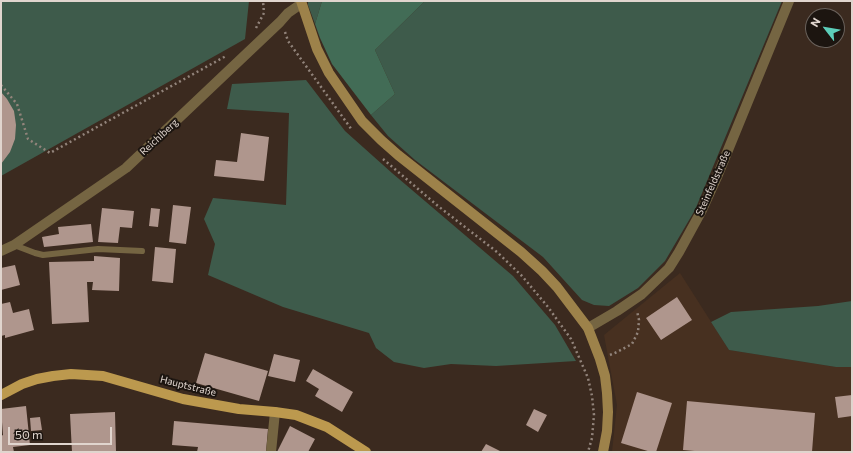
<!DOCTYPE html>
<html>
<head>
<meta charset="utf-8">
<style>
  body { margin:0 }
  #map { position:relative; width:853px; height:453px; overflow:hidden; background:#3b2a1f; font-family:Commissioner,sans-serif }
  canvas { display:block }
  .frame { position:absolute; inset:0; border:2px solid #e0d5ce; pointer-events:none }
  .north { position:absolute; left:805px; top:8px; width:40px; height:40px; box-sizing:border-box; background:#1c1510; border:1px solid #6a625c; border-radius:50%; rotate:301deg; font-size:11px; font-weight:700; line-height:16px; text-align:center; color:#e0d5ce }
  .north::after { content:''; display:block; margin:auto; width:14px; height:18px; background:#5cceba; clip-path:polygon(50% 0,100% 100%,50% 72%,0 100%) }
  .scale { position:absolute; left:8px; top:427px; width:104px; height:18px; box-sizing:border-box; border:2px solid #e0d5ce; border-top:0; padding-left:5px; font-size:12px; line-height:14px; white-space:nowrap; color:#e0d5ce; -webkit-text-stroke:3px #1c1510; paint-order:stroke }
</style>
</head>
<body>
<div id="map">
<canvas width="853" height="453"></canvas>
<div class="frame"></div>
<div class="north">N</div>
<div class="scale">50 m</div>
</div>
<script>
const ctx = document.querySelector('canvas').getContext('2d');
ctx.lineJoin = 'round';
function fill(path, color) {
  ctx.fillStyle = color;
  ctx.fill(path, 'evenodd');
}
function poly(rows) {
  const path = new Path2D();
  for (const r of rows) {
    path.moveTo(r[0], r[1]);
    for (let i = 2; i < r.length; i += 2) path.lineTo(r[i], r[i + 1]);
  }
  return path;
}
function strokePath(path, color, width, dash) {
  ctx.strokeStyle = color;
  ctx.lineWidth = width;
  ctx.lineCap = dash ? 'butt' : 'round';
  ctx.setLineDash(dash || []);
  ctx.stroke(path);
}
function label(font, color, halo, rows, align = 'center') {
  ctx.font = font + ' Commissioner,sans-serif';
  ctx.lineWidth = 4;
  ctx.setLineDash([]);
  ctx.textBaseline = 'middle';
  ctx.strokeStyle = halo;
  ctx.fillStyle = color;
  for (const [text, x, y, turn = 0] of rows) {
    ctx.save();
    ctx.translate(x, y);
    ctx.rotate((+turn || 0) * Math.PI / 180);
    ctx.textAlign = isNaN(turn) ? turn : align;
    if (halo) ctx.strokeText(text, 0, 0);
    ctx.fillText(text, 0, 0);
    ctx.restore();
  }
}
const built = poly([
  [680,273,729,350,836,367,852,367,852,452,612,452,617,405,604,335]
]);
const green = poly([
  [1,1,249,1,245,39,1,176],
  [308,1,322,1,315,24,308,5],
  [425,1,782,1,695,210,665,261,638,288,609,306,594,305,582,300,543,257,415,160,388,136,371,115,395,94,375,50],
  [306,80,345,131,392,173,513,276,555,325,576,361,496,366,451,364,424,368,394,362,376,348,369,333,283,307,208,275,215,244,204,219,213,198,286,205,289,113,227,109,232,84],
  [852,301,852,367,836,367,729,350,711,322,731,312,818,306]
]);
const forest = poly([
  [322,1,425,1,375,50,395,94,371,115,332,64,320,38,315,24]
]);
const building = poly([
  [1,92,7,99,14,111,16,125,15,139,10,152,1,164],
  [241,133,269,137,264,181,214,176,216,160,237,162],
  [173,205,191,207,186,244,169,242],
  [102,208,134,211,132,228,120,227,118,243,98,242],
  [151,208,160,209,158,227,149,226],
  [91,224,93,242,44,247,42,237,59,234,58,227],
  [155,247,176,249,173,283,152,281],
  [94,256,120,258,119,291,92,290,93,282,87,282,89,322,52,324,49,262,94,261],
  [15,265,20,285,1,290,1,268],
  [677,297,692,320,661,340,646,318],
  [10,302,13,313,29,309,34,330,5,338,5,335,1,336,1,304],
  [205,353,268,371,259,401,196,383],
  [274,354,300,360,295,382,268,376],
  [313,369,353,392,342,412,315,396,319,389,306,381],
  [637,392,672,403,656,452,651,452,621,443],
  [852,395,852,416,838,418,835,397],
  [687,401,815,413,812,452,706,452,683,450],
  [26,406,30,445,13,447,14,452,1,452,1,436,3,435,1,409],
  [534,409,547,415,538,432,526,425],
  [115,412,116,452,72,452,70,414],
  [40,417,42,430,31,431,30,418],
  [174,421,268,429,266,452,197,452,198,447,172,445],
  [290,426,315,439,308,452,277,452],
  [486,444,502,452,481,452]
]);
const path = poly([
  [256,28,264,13,263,1],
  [285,32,288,41,352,130],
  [1,85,17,104,28,139,50,153,226,56],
  [383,159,438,206,497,252,522,276,548,307,571,339,588,378,592,396,594,415,592,438,588,452],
  [610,355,617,352,632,344,638,332,639,320,637,311]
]);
const service = poly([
  [14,245,35,253,43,255,98,249,142,251]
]);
const minor = poly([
  [1,251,14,245,126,168,280,22,288,13,301,4],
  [588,328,617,311,642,294,669,268,679,252,702,210,717,177,789,1],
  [271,452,275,412]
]);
const secondary = poly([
  [301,1,317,49,329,73,362,121,381,140,398,155,521,252,542,271,557,287,588,328,600,359,605,376,607,393,608,412,607,431,603,452]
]);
const primary = poly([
  [1,395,22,384,37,379,53,376,71,374,103,376,183,399,239,409,275,412,296,415,327,427,366,452]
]);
const streetNames = [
  ["Reichlberg",159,137,-43],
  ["Steinfeldstraße",713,183,-66],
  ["Hauptstraße",188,386,14]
];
fill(built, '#473020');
fill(green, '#3e5b4b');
fill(forest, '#426c56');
fill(building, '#af968d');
strokePath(path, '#92847b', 2.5, [2, 3]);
strokePath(service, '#756542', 6);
strokePath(minor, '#756542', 10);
strokePath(secondary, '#9d824a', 10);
strokePath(primary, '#bc994e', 10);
label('10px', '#e0d5ce', '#1c1510', streetNames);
</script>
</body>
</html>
